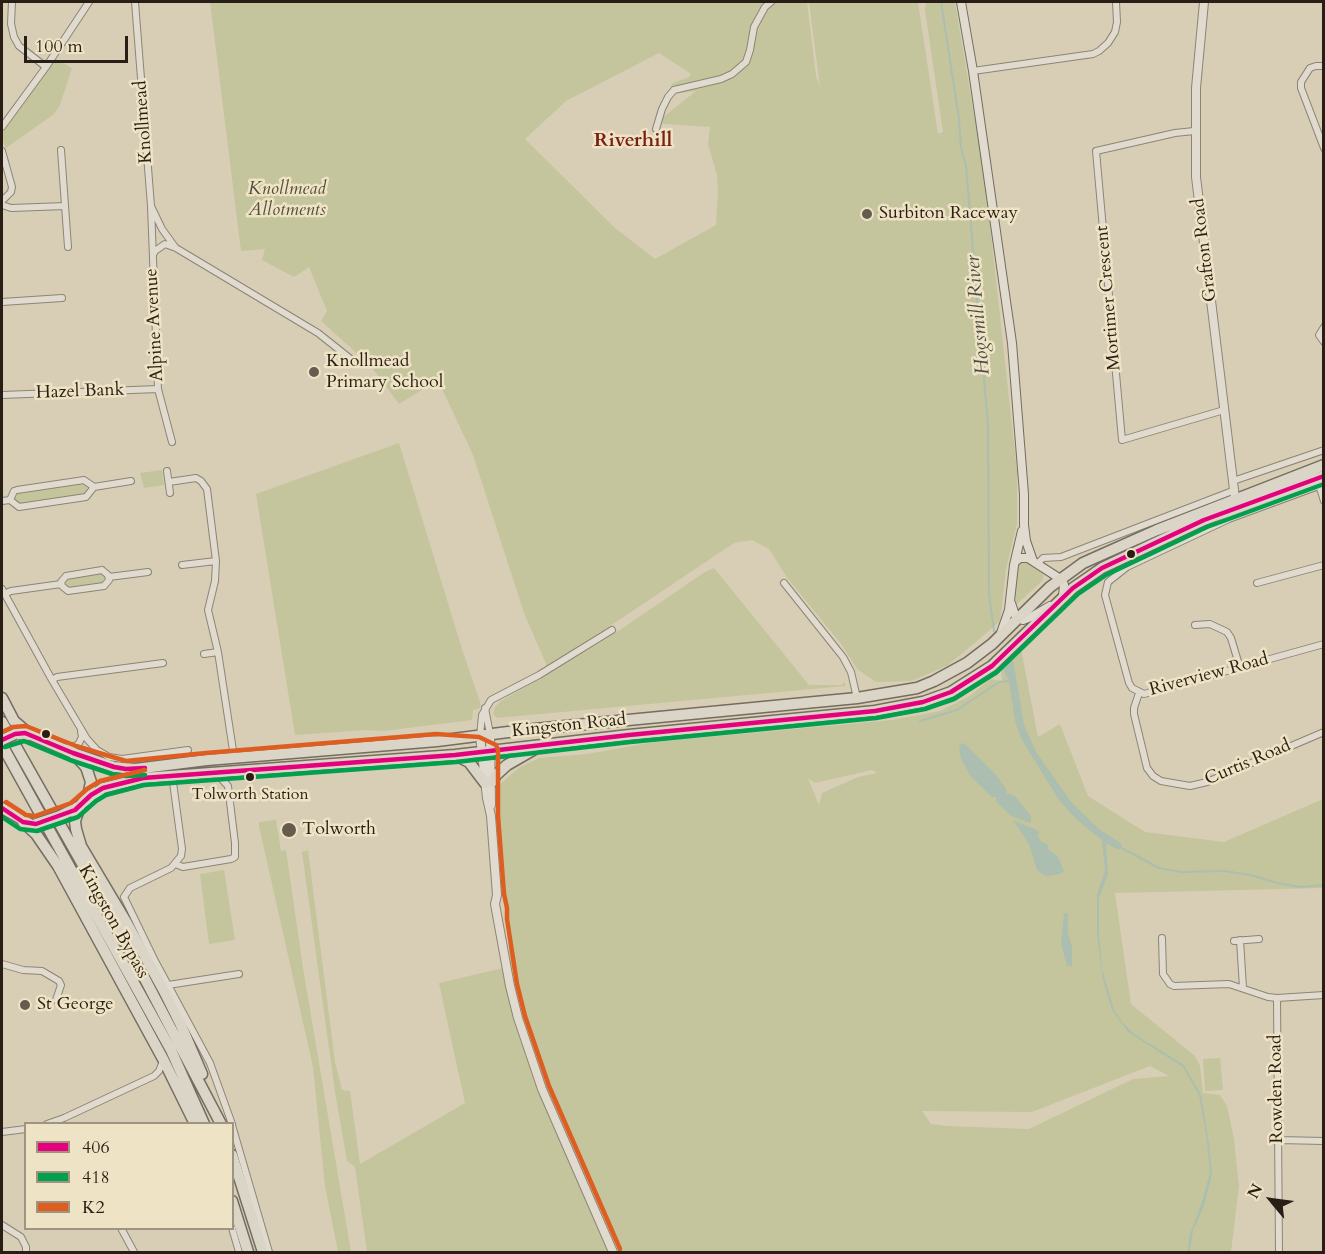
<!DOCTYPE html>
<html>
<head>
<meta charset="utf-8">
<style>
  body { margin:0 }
  #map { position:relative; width:1325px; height:1254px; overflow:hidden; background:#d8ceb5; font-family:Cardo,serif }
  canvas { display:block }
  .frame { position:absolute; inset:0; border:3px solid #281e15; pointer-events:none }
  .legend { position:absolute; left:24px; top:1122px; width:210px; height:108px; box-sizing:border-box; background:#efe3c5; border:2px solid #9f947f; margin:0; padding:8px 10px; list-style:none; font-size:18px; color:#281e15 }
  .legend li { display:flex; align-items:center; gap:12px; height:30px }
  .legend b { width:30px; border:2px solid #9f947f }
  .north { position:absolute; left:1241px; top:1170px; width:60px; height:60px; -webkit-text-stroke:4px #efe3c5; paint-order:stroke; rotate:299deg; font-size:16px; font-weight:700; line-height:24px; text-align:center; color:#281e15 }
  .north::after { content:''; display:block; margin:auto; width:21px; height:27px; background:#281e15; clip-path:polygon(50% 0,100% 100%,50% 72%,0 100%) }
  .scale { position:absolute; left:24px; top:36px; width:104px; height:27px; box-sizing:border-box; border:3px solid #281e15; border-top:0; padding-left:8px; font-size:18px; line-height:21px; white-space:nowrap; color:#281e15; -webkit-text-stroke:4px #efe3c5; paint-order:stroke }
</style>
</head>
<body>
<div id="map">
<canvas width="1325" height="1254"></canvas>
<div class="frame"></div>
<ul class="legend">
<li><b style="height:8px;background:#e5007d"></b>406</li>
<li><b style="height:8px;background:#029f4e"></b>418</li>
<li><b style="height:8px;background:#de5e21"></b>K2</li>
</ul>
<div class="north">N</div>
<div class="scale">100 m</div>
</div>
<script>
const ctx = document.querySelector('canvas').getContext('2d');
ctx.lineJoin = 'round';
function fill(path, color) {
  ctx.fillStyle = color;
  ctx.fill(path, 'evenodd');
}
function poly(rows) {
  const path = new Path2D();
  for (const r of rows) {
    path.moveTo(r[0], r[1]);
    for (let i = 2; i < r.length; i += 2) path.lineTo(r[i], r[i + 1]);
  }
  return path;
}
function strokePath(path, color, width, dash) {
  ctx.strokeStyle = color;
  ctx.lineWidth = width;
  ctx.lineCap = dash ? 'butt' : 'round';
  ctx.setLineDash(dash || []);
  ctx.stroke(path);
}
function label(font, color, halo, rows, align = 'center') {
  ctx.font = font + ' Cardo,serif';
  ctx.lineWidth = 5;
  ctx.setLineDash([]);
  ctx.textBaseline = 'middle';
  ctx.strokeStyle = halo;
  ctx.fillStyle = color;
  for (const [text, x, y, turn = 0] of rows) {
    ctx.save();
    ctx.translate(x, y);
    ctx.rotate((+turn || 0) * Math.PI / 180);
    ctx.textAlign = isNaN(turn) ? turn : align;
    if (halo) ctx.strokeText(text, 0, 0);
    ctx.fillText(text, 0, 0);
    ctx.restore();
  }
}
const green = poly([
  [210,2,807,2,816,76,820,87,809,2,918,2,938,134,943,132,925,10,926,2,955,2,985,180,1017,471,1017,524,1006,569,1000,621,976,642,948,665,912,681,876,682,857,669,842,645,788,579,769,549,752,540,734,543,586,642,547,666,524,613,473,455,444,393,436,381,399,404,370,365,321,321,327,311,309,267,294,277,262,260,265,249,241,251],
  [659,53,691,74,689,77,673,83,670,87,672,89,676,88,680,93,696,91,662,118,663,124,710,127,708,144,717,175,718,193,716,225,655,259,615,228,525,139,566,101],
  [56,59,72,68,60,105,54,114,6,148,2,139,2,134],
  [399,443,462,649,480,702,480,708,473,710,472,720,384,731,366,730,295,735,256,494],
  [162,470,164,485,144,488,140,473],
  [81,482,87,484,88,487,84,495,19,504,15,502,14,498,19,492],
  [1021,563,1027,563,1044,575,1042,581,1016,605,1015,593,1018,567],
  [714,568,809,685,841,685,845,682,845,686,497,718,493,714,495,707,501,701,605,640,705,572],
  [100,573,105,577,101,584,69,588,63,584,68,578],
  [1021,649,1038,737,1060,724,1088,796,1145,832,1224,842,1323,799,1323,888,1115,893,1131,1004,1195,1056,1200,1066,1203,1093,1220,1095,1227,1106,1234,1139,1239,1186,1231,1252,621,1252,543,1080,510,961,497,830,496,794,499,785,520,767,539,758,587,754,655,742,892,720,940,711,968,697,991,679,1002,681,1001,670],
  [872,770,877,773,858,777,822,793,819,805,808,778,815,783],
  [1150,1066,1169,1076,1133,1079,1029,1129,948,1126,931,1124,922,1111,1032,1112],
  [276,820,281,851,286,850,303,968,351,1252,338,1252,325,1186,313,1067,259,826,259,822],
  [308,850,335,1062,342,1090,350,1091,360,1164,465,1103,439,983,503,968,517,1030,538,1089,608,1252,367,1252,355,1167,347,1161,335,1092,302,852],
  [224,870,235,940,209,944,200,874],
  [1220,1058,1223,1090,1205,1091,1203,1059]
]);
const water = poly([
  [1013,659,1024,725,1036,752,1072,803,1100,830,1122,844,1119,850,1106,843,1108,875,1099,897,1099,934,1102,969,1114,1010,1122,1022,1134,1034,1184,1065,1201,1095,1209,1144,1212,1174,1204,1206,1193,1230,1190,1252,1187,1252,1190,1234,1201,1205,1210,1173,1206,1133,1199,1095,1183,1067,1128,1032,1112,1010,1103,980,1097,934,1097,895,1105,870,1102,840,1076,819,1059,800,1022,740,1015,721,1009,681,1003,669],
  [964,743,997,776,1006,789,1006,793,1015,796,1031,816,1031,823,1011,816,996,801,996,797,992,797,971,777,961,759,959,745],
  [1013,820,1039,831,1038,836,1041,842,1047,844,1049,850,1058,857,1064,871,1060,874,1046,876,1037,870,1029,844],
  [1064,913,1068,914,1068,935,1072,946,1072,966,1067,966,1061,944]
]);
const stream = poly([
  [941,2,959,119,961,148,966,166,988,426,989,594,994,631],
  [920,721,957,710,999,682,1009,681],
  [1118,846,1159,868,1181,872,1224,871,1251,875,1277,883,1300,887,1324,885]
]);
const minor = poly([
  [12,2,11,24,14,37,19,46,46,67],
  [135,2,151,206,158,389,172,442],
  [1324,66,1316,66,1310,68,1301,82,1301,88,1324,148],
  [973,71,1093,54,1099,51,1108,43,1115,32,1117,22,1116,2],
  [2,127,46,67,89,2],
  [656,129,662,109,668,97,674,90,721,79,732,74,746,62,750,50,754,27,765,7,771,2],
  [1194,131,1175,133,1096,151,1122,440,1224,410],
  [61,150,68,247],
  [2,151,12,187,11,192,2,201],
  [2,205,11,208,65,206],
  [151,206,162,229,175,247],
  [153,255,155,251,165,244,176,248,318,333,352,360],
  [2,302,62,298],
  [1324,327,1319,335,1324,342],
  [2,395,158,389],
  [167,471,170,493],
  [1233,481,1324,450],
  [169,482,196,478,201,481,207,489,216,561,215,581,208,610,218,652,234,757],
  [1324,484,1229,519,1127,567,1108,582,1105,595,1129,683,1132,688,1144,694,1324,644],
  [1319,485,1324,501],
  [94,487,131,481],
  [2,501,10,500,19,507,86,497,94,487,84,480,17,490,14,491,10,500],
  [1037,564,1043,558,1061,557,1235,490],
  [182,565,216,561],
  [102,570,108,575,109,580,104,586,68,591,62,586,61,582,66,576,102,570],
  [109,577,148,572],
  [784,583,843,657,851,672,857,698],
  [1257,583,1324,565],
  [2,589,52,680,87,739,97,750,109,757,122,759,188,750],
  [4,594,11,591,61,584],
  [1195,625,1210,624,1227,632,1231,638,1240,668],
  [204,654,218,652],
  [52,680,57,677,163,663],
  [1139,693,1134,708,1134,714,1147,768,1153,776,1161,781,1190,786,1207,782,1324,732],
  [485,708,490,734],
  [480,736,482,715,491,700,539,675,612,630],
  [65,748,78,745,82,737,81,731],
  [175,864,183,867,231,859,235,857,235,843,228,786,217,774],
  [124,897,155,961,210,1063,232,1124],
  [124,897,130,888,171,868,181,856,182,849,172,775],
  [1162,938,1163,974,1170,984,1174,986,1229,984,1268,997,1277,998,1324,995],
  [1240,940,1243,988],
  [1234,941,1259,939],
  [2,964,23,970,42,971,59,981,61,985,56,1000],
  [168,985,239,974],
  [1277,998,1279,1252],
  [47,1124,64,1118,154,1076,159,1071,163,1061],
  [232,1125,269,1252],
  [2,1132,26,1129],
  [1278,1140,1324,1141],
  [2,1225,21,1237,26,1247,26,1252],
  [121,1228,134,1252],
  [232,1228,239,1252]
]);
const tertiary = poly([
  [1204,2,1196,88,1196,177,1235,498],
  [490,734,491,805],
  [480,736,487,798,491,816,497,895,495,904,510,986,518,1018,542,1089,613,1252]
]);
const secondary = poly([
  [961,2,973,71,1012,343,1024,494,1024,525,1026,541,1033,561],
  [1015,562,1020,558,1028,558,1062,580,1064,585,1063,596],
  [1011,603,1015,615,1023,620,1033,616,1050,606],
  [1001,633,1009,610,1014,565,1022,531]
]);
const trunk = poly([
  [2,698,14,721,28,733],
  [2,722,114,920,221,1124],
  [15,734,31,735,73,753,86,767,91,782,88,796,80,806,60,816],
  [2,745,171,1050,204,1124],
  [73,753,114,767,135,769,207,760,437,741,524,730,857,698,917,688,934,681,967,663,992,644,1050,587,1083,563,1157,530,1324,465],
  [455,755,469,762,485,783],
  [492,782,496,775,507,765,533,750],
  [84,802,103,788,143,778,455,755,629,735,875,711,923,702,951,692,992,666,1073,588,1102,568,1204,520,1324,476],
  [80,806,75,821,76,829,81,846,125,920,164,991,180,1023,202,1074],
  [2,808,30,824],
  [23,822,36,834,58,866,163,1059,195,1124],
  [232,1155,263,1252],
  [232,1201,248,1252]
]);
const trunkBridge = poly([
  [2,740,15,734],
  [36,824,60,816]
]);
const bus1 = poly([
  [2,740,15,734,25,733,73,753,114,767,126,769,145,768],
  [2,808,23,822,36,824,75,810,91,795,103,788,143,778,455,755,629,735,875,711,923,702,951,692,992,666,1073,588,1102,568,1204,520,1324,476]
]);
const bus2 = poly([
  [5,747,24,741,70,760,112,774,126,776,145,775],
  [2,817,20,829,37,831,78,817,96,801,106,795,144,785,456,762,630,742,876,718,925,709,954,699,997,672,1078,594,1106,575,1207,527,1324,484]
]);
const bus3 = poly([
  [2,732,13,727,26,726,76,746,126,761,206,753,436,734,479,737,496,745,498,750,498,816,504,894,507,908,507,919,517,984,525,1016,549,1086,620,1249],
  [6,802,26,815,35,816,71,803,87,789,100,781,145,770]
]);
const markers = [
  [867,214,6,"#665c4d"],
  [314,372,6,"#665c4d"],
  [1131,554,5,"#281e15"],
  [46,734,5,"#281e15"],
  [250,777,5,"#281e15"],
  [289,830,8,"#665c4d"],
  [25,1005,6,"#665c4d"]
];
const busNames = [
  ["Tolworth Station",250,795]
];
const streetNames = [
  ["Knollmead",144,122,-94],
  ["Grafton Road",1205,250,-97],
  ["Mortimer Crescent",1109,298,-95],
  ["Alpine Avenue",155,325,-93],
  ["Hazel Bank",80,392,-2],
  ["Riverview Road",1209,675,-15],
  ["Kingston Road",569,726,-6],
  ["Curtis Road",1248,763,-23],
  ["Kingston Bypass",113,922,61],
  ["Rowden Road",1277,1089,-91]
];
const parkNames = [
  ["Knollmead",287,190],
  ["Allotments",287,211]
];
const poiNames = [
  ["Surbiton Raceway",879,214],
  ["Knollmead",326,362],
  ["Primary School",326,383],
  ["Tolworth",302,830],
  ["St George",37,1005]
];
const neighbourhoodNames = [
  ["Riverhill",633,141]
];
const waterNames = [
  ["Hogsmill River",979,315,-95]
];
fill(green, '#c4c59c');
fill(water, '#abbeb0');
strokePath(stream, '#abbeb0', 2);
strokePath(minor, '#8c8576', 8);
strokePath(tertiary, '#8c8576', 10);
strokePath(secondary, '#746d60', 10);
strokePath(trunk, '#746d60', 13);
strokePath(minor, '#e0dbce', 6);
strokePath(tertiary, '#e0dbce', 8);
strokePath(secondary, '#e0dbce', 8);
strokePath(trunk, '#dbd5c7', 10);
strokePath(trunkBridge, '#746d60', 13, []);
strokePath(trunkBridge, '#dbd5c7', 10);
strokePath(bus1, '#e5007d', 4.5);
strokePath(bus2, '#029f4e', 4.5);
strokePath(bus3, '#de5e21', 4.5);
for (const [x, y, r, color] of markers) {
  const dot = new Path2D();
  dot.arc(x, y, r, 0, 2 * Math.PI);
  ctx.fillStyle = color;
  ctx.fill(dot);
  strokePath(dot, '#efe3c5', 2);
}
label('16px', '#281e15', '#efe3c5', busNames);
label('18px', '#281e15', '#efe3c5', streetNames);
label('italic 18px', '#524e38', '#efe3c5', parkNames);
label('18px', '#281e15', '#efe3c5', poiNames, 'left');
label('bold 20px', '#7a1f14', '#efe3c5', neighbourhoodNames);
label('italic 20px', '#4a4c43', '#efe3c5', waterNames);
</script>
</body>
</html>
